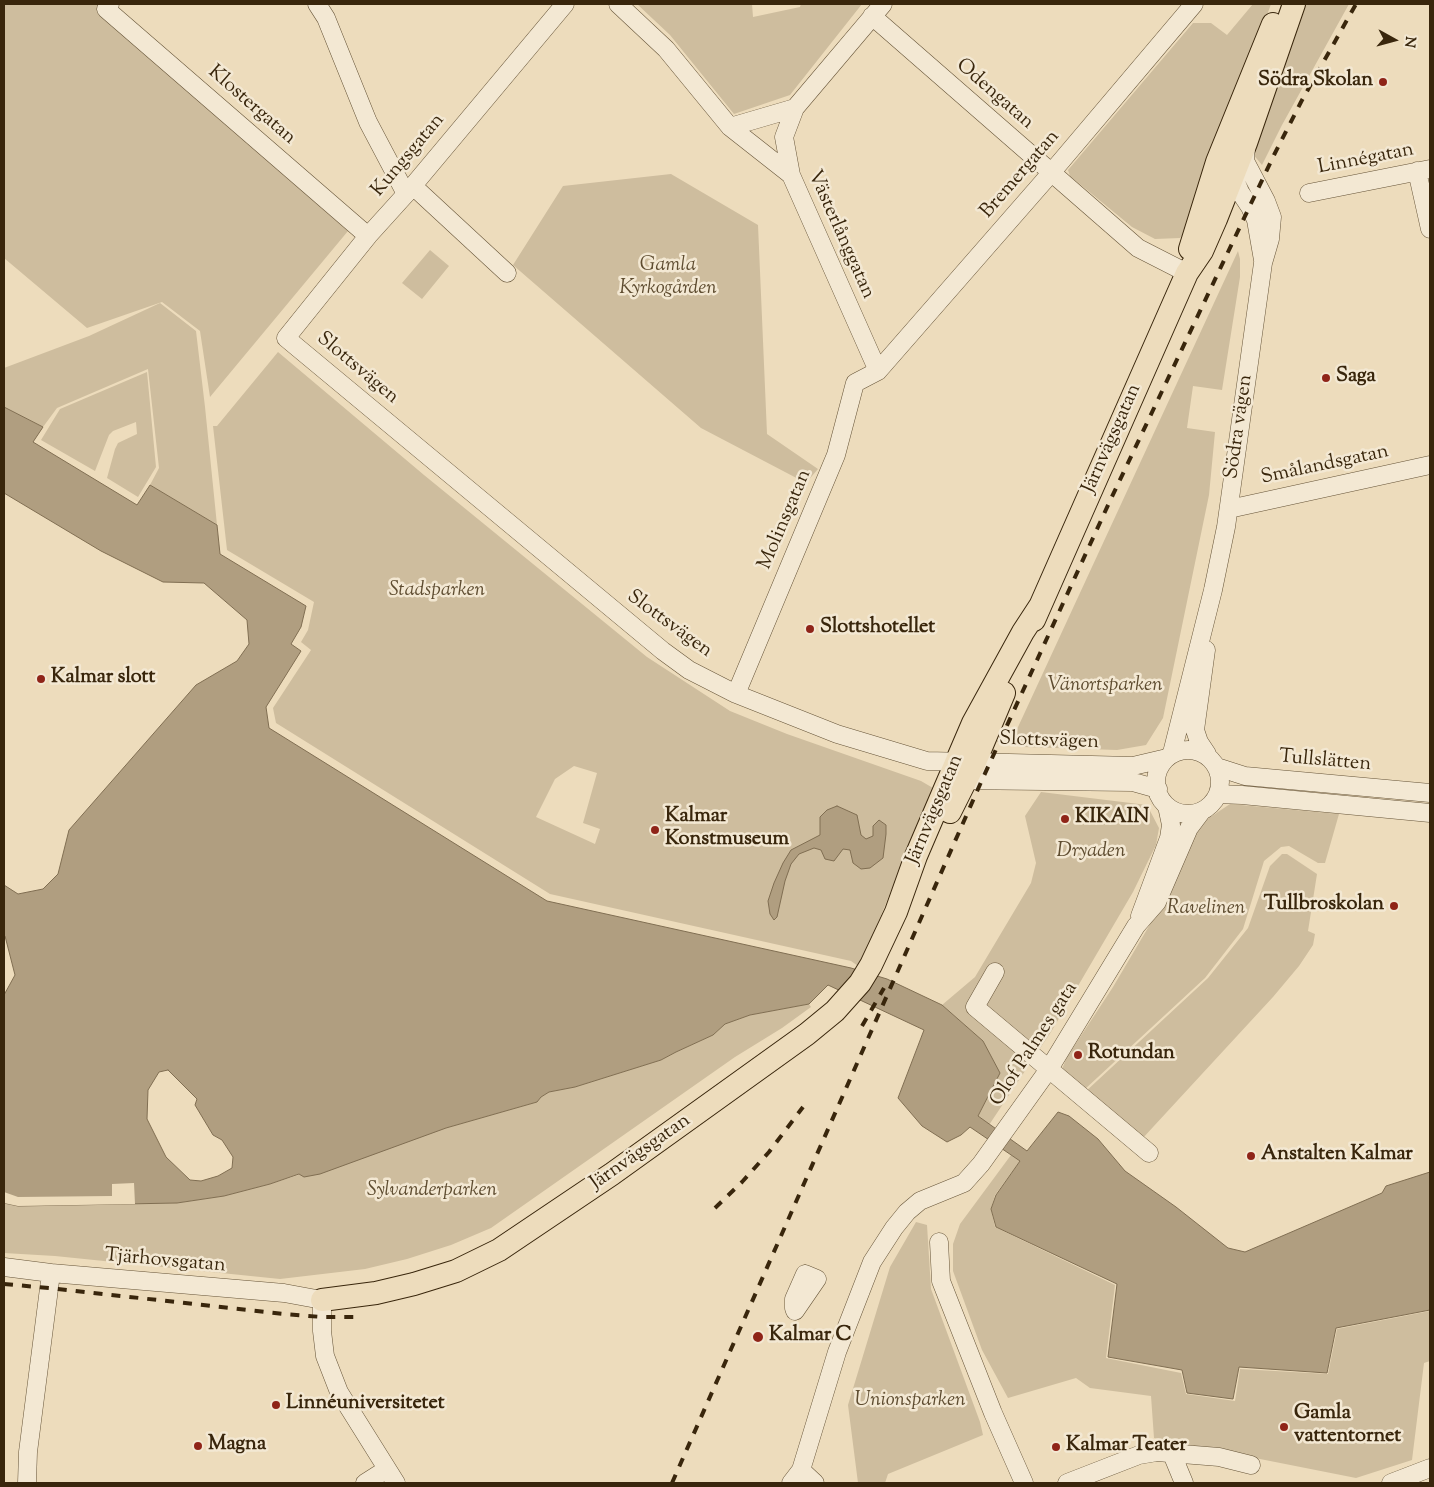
<!DOCTYPE html>
<html>
<head>
<meta charset="utf-8">
<style>
  body { margin:0 }
  #map { position:relative; width:1434px; height:1487px; overflow:hidden; background:#eddcbc; font-family:"Sorts Mill Goudy",serif }
  canvas { display:block }
  .frame { position:absolute; inset:0; border:5px solid #39260c; pointer-events:none }
  .north { position:absolute; left:1369px; top:15px; width:50px; height:50px; -webkit-text-stroke:4px #f3e8d3; paint-order:stroke; rotate:97deg; font-size:14px; font-weight:700; line-height:20px; text-align:center; color:#39260c }
  .north::after { content:''; display:block; margin:auto; width:18px; height:22px; background:#39260c; clip-path:polygon(50% 0,100% 100%,50% 72%,0 100%) }
</style>
</head>
<body>
<div id="map">
<canvas width="1434" height="1487"></canvas>
<div class="frame"></div>
<div class="north">N</div>
</div>
<script>
const ctx = document.querySelector('canvas').getContext('2d');
ctx.lineJoin = 'round';
function fill(path, color) {
  ctx.fillStyle = color;
  ctx.fill(path, 'evenodd');
}
function poly(rows) {
  const path = new Path2D();
  for (const r of rows) {
    if (r.length === 3) {
      path.moveTo(r[0] + r[2], r[1]);
      path.arc(r[0], r[1], r[2], 0, 2 * Math.PI);
      continue;
    }
    path.moveTo(r[0], r[1]);
    for (let i = 2; i < r.length; i += 2) path.lineTo(r[i], r[i + 1]);
  }
  return path;
}
function strokePath(path, color, width, dash) {
  ctx.strokeStyle = color;
  ctx.lineWidth = width;
  ctx.lineCap = dash ? 'butt' : 'round';
  ctx.setLineDash(dash || []);
  ctx.stroke(path);
}
function label(font, color, halo, rows, align = 'center') {
  ctx.font = font + ' "Sorts Mill Goudy",serif';
  ctx.lineWidth = 5;
  ctx.setLineDash([]);
  ctx.textBaseline = 'middle';
  ctx.strokeStyle = halo;
  ctx.fillStyle = color;
  for (const [text, x, y, turn = 0] of rows) {
    ctx.save();
    ctx.translate(x, y);
    ctx.rotate((+turn || 0) * Math.PI / 180);
    ctx.textAlign = isNaN(turn) ? turn : align;
    if (halo) ctx.strokeText(text, 0, 0);
    ctx.fillText(text, 0, 0);
    ctx.restore();
  }
}
const green = poly([
  [4,4,98,4,96,7,348,231,210,397,200,331,162,302,87,328,4,258],
  [637,4,752,4,753,17,800,7,801,4,862,4,790,95,734,114,670,35],
  [1253,4,1271,4,1192,224,1180,238,1155,239,1132,227,1070,176,1068,170,1193,23,1211,23,1227,35],
  [1303,4,1349,4,1282,125,1262,165,1252,153],
  [671,174,758,225,767,434,818,469,806,483,701,428,513,265,563,186],
  [430,250,449,266,422,299,402,283],
  [1238,251,1240,259,1240,277,1222,390,1193,386,1187,428,1215,432,1209,495,1163,718,1146,745,1117,750,1023,747,1012,740],
  [160,303,196,331,205,407,217,525,150,485,159,468,148,369,57,408,43,427,4,407,4,368,89,336],
  [278,352,424,475,647,657,730,711,787,734,921,781,933,788,873,935,858,966,851,961,550,894,276,723,273,708,311,650,301,642,308,630,314,602,227,550,213,426,217,426],
  [574,766,597,773,583,823,600,829,595,844,536,817,555,779],
  [147,372,156,467,138,497,107,478,115,449,118,443,137,434,136,422,113,431,109,435,95,471,41,440,60,409],
  [1041,792,1147,805,1159,828,1156,845,1133,892,1051,1032,989,1125,978,1116,999,1073,983,1041,942,1005,975,977,1031,883,1036,863,1025,816],
  [1230,804,1339,814,1325,863,1318,863,1289,846,1281,847,1264,861,1243,929,1205,978,1084,1090,1062,1069,1067,1057,1113,987,1175,882,1187,855,1193,834,1206,820],
  [1282,854,1287,854,1317,874,1308,931,1315,934,1313,945,1299,966,1273,997,1142,1139,1084,1093,1208,978,1248,928,1270,866],
  [809,1004,811,1007,782,1028,735,1057,491,1228,451,1245,407,1259,365,1269,280,1279,55,1256,4,1253,4,1203,18,1206,177,1203,224,1196,270,1184,446,1128,537,1102,541,1097,549,1092,575,1087,661,1060,676,1052,713,1035,725,1024,750,1015],
  [1011,1155,1020,1161,995,1195,991,1209,995,1227,1115,1285,1106,1358,1181,1373,1186,1394,1235,1401,1240,1369,1328,1374,1337,1329,1430,1311,1430,1361,1424,1363,1412,1460,1356,1478,1154,1438,1151,1396,1090,1388,1076,1378,1008,1398,982,1350,953,1271,953,1244,960,1224],
  [916,1222,927,1225,931,1289,980,1422,983,1435,888,1474,885,1483,858,1483,848,1405,890,1267]
]);
const water = poly([
  [4,407,43,427,33,442,137,505,150,485,217,525,220,554,306,606,301,627,291,644,301,651,266,707,269,728,547,901,851,968,887,979,942,1005,983,1041,1000,1073,978,1116,1027,1151,1058,1112,1069,1116,1098,1139,1125,1171,1176,1207,1228,1248,1245,1252,1382,1193,1386,1186,1430,1172,1430,1310,1336,1328,1327,1373,1239,1367,1233,1399,1187,1393,1182,1370,1108,1357,1117,1284,996,1227,991,1209,996,1195,1020,1161,970,1127,961,1135,947,1142,922,1126,898,1098,924,1030,828,985,809,1004,750,1015,725,1024,713,1035,676,1052,661,1060,575,1087,549,1092,541,1097,537,1102,446,1128,320,1174,304,1177,299,1174,270,1184,224,1196,177,1203,18,1206,4,1203,4,995,15,975,5,936,4,935,4,885,18,894,43,889,58,874,69,830,196,685,237,661,249,644,247,620,204,583,163,582,101,551,4,493,4,407],
  [168,1070,197,1099,195,1105,213,1135,222,1140,233,1157,232,1168,218,1176,201,1181,190,1180,166,1157,147,1119,148,1090,159,1072,168,1070],
  [837,806,857,815,861,835,866,839,873,836,873,826,879,820,886,825,886,834,883,858,870,868,861,869,853,863,850,850,843,849,834,861,825,859,821,850,814,848,799,854,791,864,785,881,777,917,774,920,770,914,768,901,774,883,783,863,791,850,820,835,820,817,827,810,837,806]
]);
const pier = poly([
  [134,1183,135,1204,18,1206,4,1203,4,1192,18,1197,112,1196,112,1184]
]);
const minor = poly([
  [110,4,106,9,368,236],
  [317,4,326,18,368,122,406,194],
  [565,4,406,194,368,236,286,338,663,651,689,670,736,694,837,734,927,761,1133,766,1167,758],
  [618,4,666,49,730,127,791,175,878,371],
  [872,16,1138,248,1187,273],
  [730,127,795,108,883,4],
  [1231,170,1240,192,1250,207,1256,220,1263,260],
  [1417,171,1430,229],
  [791,175,784,137,795,108],
  [413,186,507,273],
  [1309,193,1430,169],
  [1229,509,1430,465],
  [1206,650,1195,730,1199,742,1207,754],
  [736,694,836,455,855,383,878,371,1051,173,1194,4],
  [1188,782,32],
  [1172,753,1213,590,1226,527,1263,263,1270,239,1272,217,1266,201,1245,161,1246,146],
  [1217,767,1245,776,1430,793],
  [954,780,1133,782,1158,789],
  [1218,794,1242,795,1430,813],
  [1140,916,1169,838,1171,825,1167,806],
  [995,972,975,1007,1149,1153],
  [939,1242,941,1281,993,1413,1024,1483],
  [4,1267,51,1273,284,1293,322,1300,322,1331,325,1356,339,1392,396,1483],
  [805,1274,817,1279,795,1311,794,1308,794,1299,805,1274],
  [1172,1454,1184,1483],
  [801,1470,815,1483],
  [27,1483,28,1452,51,1273],
  [365,1483,387,1469],
  [791,1483,801,1470,837,1352,872,1262,894,1228,907,1212,920,1201,964,1183,981,1164,1049,1069,1136,926,1157,902,1189,828,1201,812],
  [1067,1483,1139,1455,1157,1452,1219,1457,1251,1465],
  [1391,1483,1430,1468]
]);
const major = poly([
  [1190,249,1217,162,1273,24],
  [1034,620,1187,273,1202,251,1216,219,1246,143,1294,4],
  [950,812,975,762,1004,693],
  [322,1300,376,1293,414,1284,456,1271,499,1250,612,1174,807,1034,835,1011,860,983,871,965,896,912,916,856,973,723,1023,632,1040,606]
]);
const rail = poly([
  [862,1026,884,988],
  [715,1208,742,1182,769,1152,803,1107],
  [4,1284,49,1288,284,1314,322,1317,359,1317],
  [672,1483,982,780,1109,503,1274,155,1301,102,1356,4]
]);
const markers = [
  [1383,82,5,"#8f2418"],
  [1326,378,5,"#8f2418"],
  [810,629,5,"#8f2418"],
  [41,679,5,"#8f2418"],
  [1065,819,5,"#8f2418"],
  [655,830,5,"#8f2418"],
  [1394,906,5,"#8f2418"],
  [1078,1055,5,"#8f2418"],
  [1251,1156,5,"#8f2418"],
  [758,1337,6,"#8f2418"],
  [276,1405,5,"#8f2418"],
  [1284,1427,5,"#8f2418"],
  [198,1446,5,"#8f2418"],
  [1056,1447,5,"#8f2418"]
];
const poiNames = [
  ["Södra Skolan",1373,82,"right"],
  ["Saga",1336,378],
  ["Slottshotellet",820,629],
  ["Kalmar slott",51,679],
  ["Kalmar",665,818],
  ["Konstmuseum",665,841],
  ["KIKAIN",1075,819],
  ["Tullbroskolan",1384,906,"right"],
  ["Rotundan",1088,1055],
  ["Anstalten Kalmar",1261,1156],
  ["Kalmar C",769,1337],
  ["Linnéuniversitetet",286,1405],
  ["Gamla",1294,1415],
  ["vattentornet",1294,1438],
  ["Magna",208,1446],
  ["Kalmar Teater",1066,1447]
];
const streetNames = [
  ["Odengatan",994,95,41],
  ["Klostergatan",251,106,41],
  ["Kungsgatan",409,156,-50],
  ["Linnégatan",1366,160,-11],
  ["Bremergatan",1021,175,-49],
  ["Västerlånggatan",840,235,66],
  ["Slottsvägen",357,369,40],
  ["Södra vägen",1240,427,-82],
  ["Järnvägsgatan",1113,439,-66],
  ["Smålandsgatan",1325,466,-12],
  ["Molinsgatan",786,520,-67],
  ["Slottsvägen",669,625,36],
  ["Slottsvägen",1049,742,2],
  ["Tullslätten",1325,762,5],
  ["Järnvägsgatan",936,810,-67],
  ["Olof Palmes gata",1035,1045,-57],
  ["Järnvägsgatan",641,1153,-35],
  ["Tjärhovsgatan",165,1262,5]
];
const parkNames = [
  ["Gamla",668,267],
  ["Kyrkogården",668,290],
  ["Stadsparken",437,592],
  ["Vänortsparken",1105,687],
  ["Dryaden",1091,853],
  ["Ravelinen",1206,910],
  ["Sylvanderparken",432,1192],
  ["Unionsparken",910,1402]
];
fill(green, '#cebd9e');
fill(water, '#b09e80');
strokePath(water, '#806e52', 1);
fill(pier, '#eddcbc');
strokePath(minor, '#665438', 19);
strokePath(major, '#39260c', 24);
strokePath(minor, '#f3e8d3', 18);
strokePath(major, '#eddcbc', 22);
strokePath(rail, '#39260c', 4, [9, 9]);
for (const [x, y, r, color] of markers) {
  const dot = new Path2D();
  dot.arc(x, y, r, 0, 2 * Math.PI);
  ctx.fillStyle = color;
  ctx.fill(dot);
  strokePath(dot, '#f3e8d3', 2);
}
label('bold 20px', '#39260c', '#f3e8d3', poiNames, 'left');
label('20px', '#39260c', '#f3e8d3', streetNames);
label('italic 20px', '#5e4c30', '#f3e8d3', parkNames);
</script>
</body>
</html>
